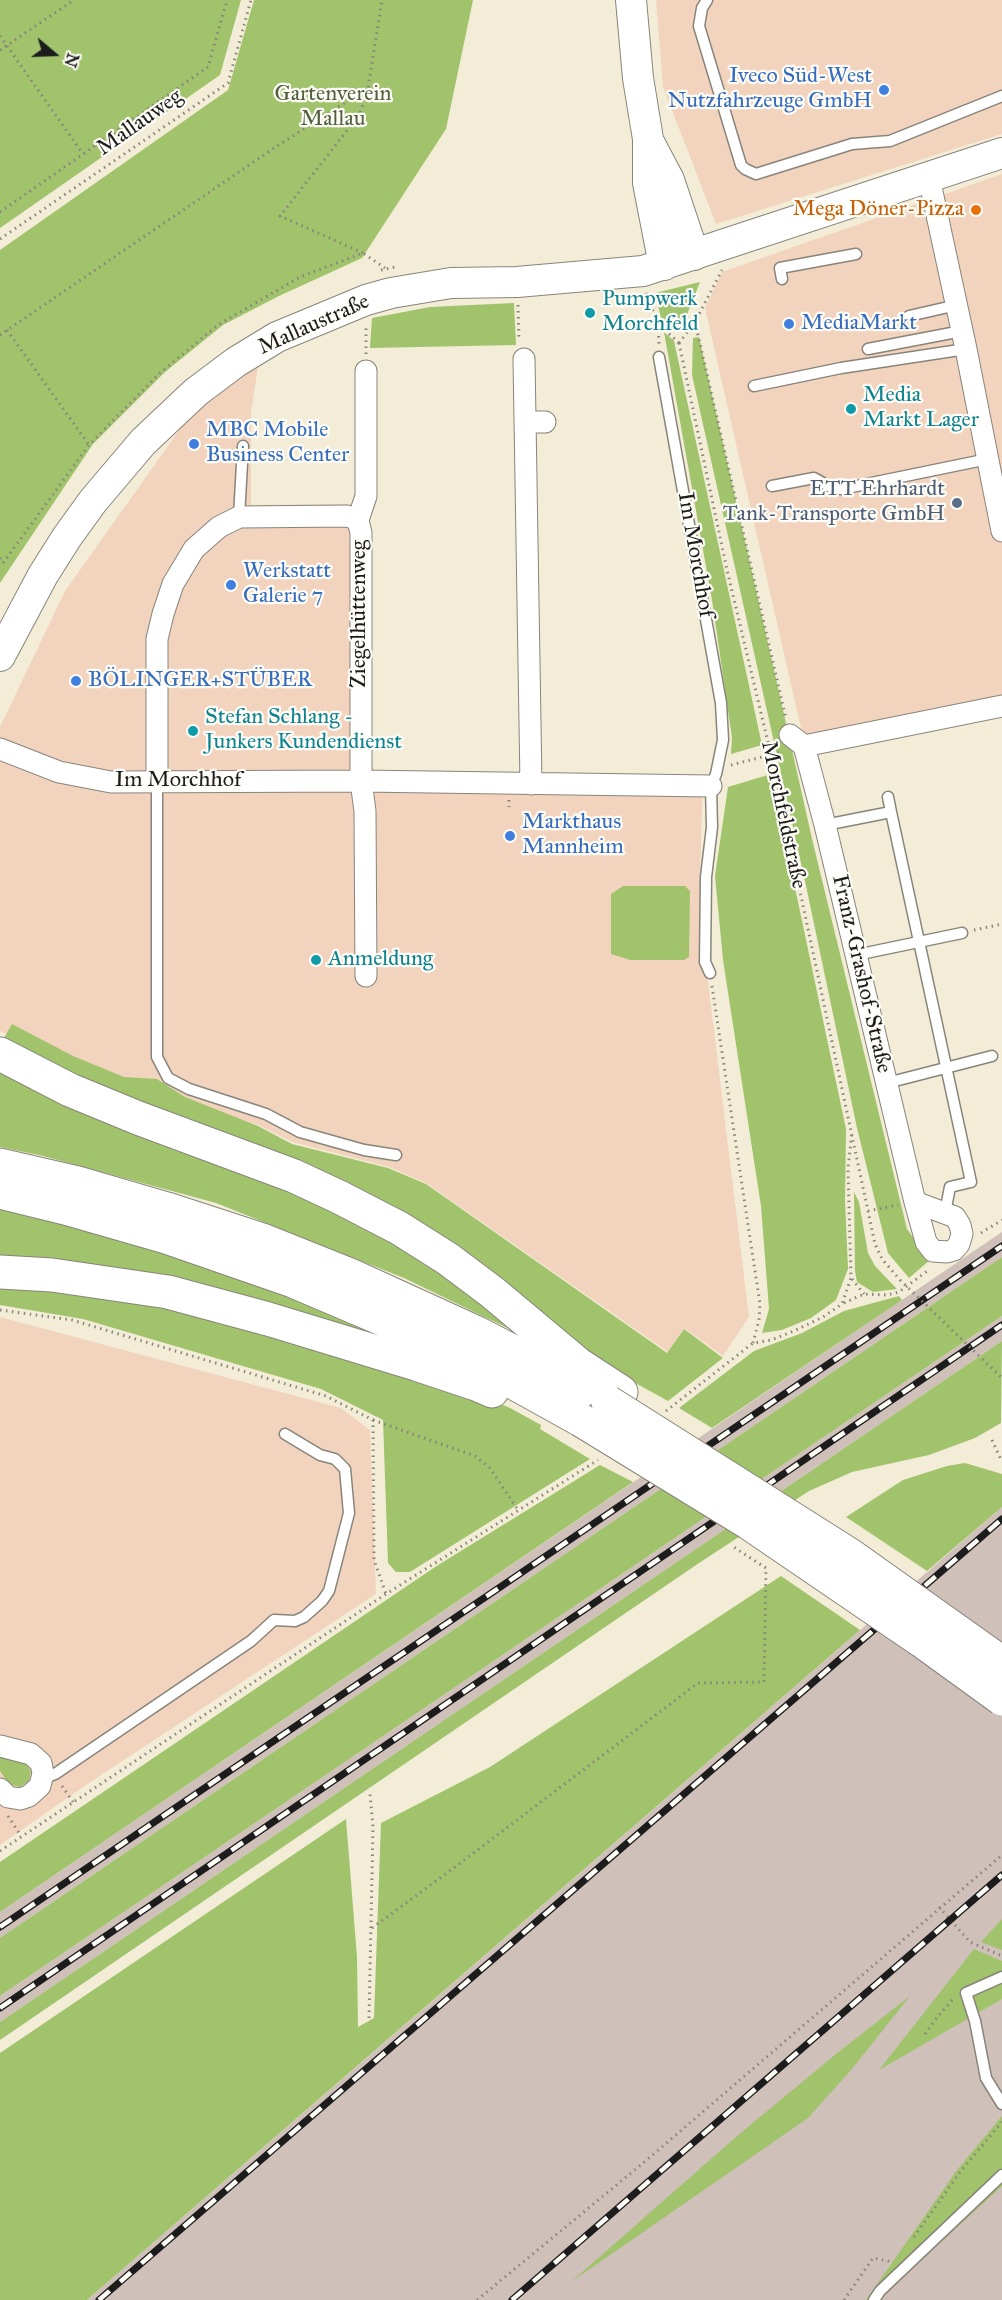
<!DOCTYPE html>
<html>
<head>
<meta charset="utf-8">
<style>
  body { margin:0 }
  #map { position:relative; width:1002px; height:2300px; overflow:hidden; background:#f3edd7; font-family:"IM FELL Great Primer",serif }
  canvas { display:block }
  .north { position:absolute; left:24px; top:24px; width:60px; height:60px; -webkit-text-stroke:4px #fdfcf7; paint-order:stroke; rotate:109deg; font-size:16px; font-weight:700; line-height:24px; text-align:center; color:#1c1c1c }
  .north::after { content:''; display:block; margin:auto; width:21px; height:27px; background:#1c1c1c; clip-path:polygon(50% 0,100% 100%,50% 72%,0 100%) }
</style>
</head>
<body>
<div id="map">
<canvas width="1002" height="2300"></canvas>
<div class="north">N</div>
</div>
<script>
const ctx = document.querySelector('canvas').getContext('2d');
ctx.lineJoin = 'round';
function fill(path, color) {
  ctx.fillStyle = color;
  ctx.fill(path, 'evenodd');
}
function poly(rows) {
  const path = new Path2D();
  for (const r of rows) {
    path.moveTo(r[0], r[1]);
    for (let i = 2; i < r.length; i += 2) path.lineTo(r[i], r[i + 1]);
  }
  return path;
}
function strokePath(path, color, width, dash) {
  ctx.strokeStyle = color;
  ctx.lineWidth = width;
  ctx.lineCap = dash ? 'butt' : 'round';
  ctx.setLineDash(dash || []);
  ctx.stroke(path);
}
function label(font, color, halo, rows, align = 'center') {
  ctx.font = font + ' "IM FELL Great Primer",serif';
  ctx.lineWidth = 4.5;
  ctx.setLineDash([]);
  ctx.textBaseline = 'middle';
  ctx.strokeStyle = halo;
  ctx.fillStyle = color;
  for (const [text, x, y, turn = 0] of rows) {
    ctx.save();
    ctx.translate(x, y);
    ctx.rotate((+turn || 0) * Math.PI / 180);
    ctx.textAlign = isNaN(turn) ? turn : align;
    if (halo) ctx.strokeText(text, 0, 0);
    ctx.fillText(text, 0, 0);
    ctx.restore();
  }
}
const built = poly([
  [656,0,1002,0,1002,134,716,224,663,87],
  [1002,174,1002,697,803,737,705,308,722,272],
  [258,367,251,412,251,505,366,504,370,763,375,770,383,774,703,775,700,875,707,973,749,1317,723,1356,684,1328,668,1352,426,1183,389,1167,292,1142,258,1125,77,1069,0,1031,0,727,65,591,202,398],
  [0,1317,341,1408,370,1430,376,1594,86,1785,0,1845]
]);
const industrial = poly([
  [1002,1232,1002,1257,0,1938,0,1912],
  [1002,1316,1002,1341,0,2022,0,1996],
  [1002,1507,1002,2300,87,2300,362,2062]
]);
const green = poly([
  [0,0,241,0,220,75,0,228],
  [254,0,473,0,446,129,362,258,279,296,223,325,165,372,93,444,0,583,0,250,228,90],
  [700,282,684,322,671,326,661,318,655,293],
  [514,303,516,345,370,348,372,318,430,307],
  [664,332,674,341,762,745,731,754,732,738,712,600],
  [699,337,813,843,907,1229,930,1260,909,1278,888,1253,857,1128,805,881,692,375,693,338],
  [771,774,846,1129,845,1200,848,1269,836,1300,811,1318,782,1330,762,1333,769,1309,761,1206,723,960,715,876,728,787],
  [623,886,685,886,690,891,689,957,684,960,630,960,611,954,611,894],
  [12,1024,73,1056,124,1077,157,1079,185,1097,258,1126,292,1144,388,1168,426,1184,667,1353,684,1329,723,1358,668,1401,597,1362,496,1281,153,1111,3,1040],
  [0,1066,381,1228,522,1335,404,1278,216,1203,43,1156,0,1147],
  [854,1192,859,1202,868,1253,875,1266,897,1289,873,1292,857,1282,855,1271],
  [0,1209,77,1228,175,1257,263,1287,323,1310,420,1353,0,1261],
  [1002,1257,1002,1316,0,1996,0,1938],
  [0,1279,106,1288,479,1394,510,1408,541,1425,540,1429,590,1459,410,1572,396,1572,388,1563,383,1420,321,1389,83,1319,0,1305],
  [899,1296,902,1300,712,1428,679,1408,754,1351,802,1333,844,1311],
  [1002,1341,1001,1423,975,1438,929,1455,852,1472,809,1491,699,1563,0,2040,0,2022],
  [965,1463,1002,1474,1002,1507,927,1571,846,1517,903,1480,947,1466],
  [600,1465,633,1482,0,1912,0,1862,435,1567],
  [781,1576,860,1630,87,2300,0,2300,0,2053,346,1819,357,1957,358,2027,374,2018,381,1823,490,1767],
  [0,1757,24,1762,31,1771,29,1781,20,1787,9,1784,0,1771],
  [1002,1919,1002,1950,981,1942],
  [974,1949,1002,1961,1002,1999,879,2070],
  [910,1996,851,2070,808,2118,571,2282,736,2137,836,2054],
  [1002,2116,1002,2186,878,2300,866,2300,957,2170]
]);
const path = poly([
  [0,36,83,154],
  [0,50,74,0],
  [0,212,208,67,227,0],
  [0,239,228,83,251,0],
  [363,253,280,216,353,123,360,113,368,89],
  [381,270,395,267],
  [646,293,658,324,679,343],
  [518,305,519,340],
  [695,322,786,719],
  [658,324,659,344],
  [7,330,89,445],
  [0,335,277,146,368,88,382,0],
  [679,343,727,570,771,755,875,1244,882,1259,900,1280],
  [679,343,695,322,722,270],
  [366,354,366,325],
  [0,558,3,563,89,445,160,373,218,325,300,277,363,253,385,268],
  [731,765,782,752],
  [509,800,509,807],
  [974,930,1002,924],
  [712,986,760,1304,759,1320,753,1343],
  [868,1211,898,1205],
  [981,1233,1002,1220],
  [852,1279,864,1294],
  [844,1303,864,1294,887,1295,899,1292,930,1269],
  [0,1310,72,1320,326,1396,373,1420,374,1560,386,1594],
  [666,1411,753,1343,771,1340,794,1331,823,1317,842,1304,851,1278,848,1169,852,1132],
  [373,1420,475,1456,490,1468,518,1510],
  [992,1440,1002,1462],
  [62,1786,73,1802],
  [8,1816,21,1836],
  [0,1851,386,1594,598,1460],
  [939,1907,970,1942,1002,1956],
  [372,1928,455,1867,698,1683,764,1682,766,1568,732,1546],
  [369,2018,373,1827,370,1794],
  [925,2034,938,2016,953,1999],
  [914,2237,960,2172,1002,2122],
  [477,2300,642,2164,1002,1855],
  [844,2300,873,2258,892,2262]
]);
const lane = poly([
  [707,0,702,8,699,26,741,165,745,169,756,174,852,144,890,141,1002,96],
  [782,279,780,268,856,254],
  [909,316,957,305],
  [868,349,962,331],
  [659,357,721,703,723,740,716,774,711,786,712,827,706,877,705,962,710,973],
  [754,386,841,368,966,349],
  [772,486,814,478,832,488,842,489,988,459],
  [239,517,243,446],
  [157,782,157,1057,168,1078,189,1089,266,1114,300,1132,364,1150,396,1155],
  [888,797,891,812],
  [825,825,891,812,971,1182,950,1187,945,1213],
  [856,955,962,933],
  [887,1083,992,1056],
  [43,1779,55,1774,251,1641,274,1620,295,1621,304,1617,322,1601,329,1591,349,1513,345,1469,335,1459,320,1455,285,1434],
  [1002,1977,966,1993,975,2021,986,2078,1002,2104],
  [874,2300,880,2291,1002,2175]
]);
const street = poly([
  [929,178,966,349,1002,531],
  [524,359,531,784],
  [366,371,366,496,358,520,361,533,361,781,365,811,366,976],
  [525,422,545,422],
  [790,735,804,746],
  [0,749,59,772,111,782,361,781,711,786],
  [157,782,157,639,163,614,173,584,194,549,219,527,239,517,347,516,358,520],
  [915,1202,955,1217,960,1225,962,1234,959,1244,954,1250,947,1252,933,1251,926,1242,915,1202,825,825,804,746,1002,706],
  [0,1746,31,1754,41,1763,43,1773,40,1786,29,1796,20,1799,8,1797,0,1789]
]);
const secondary = poly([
  [631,0,638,78,648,139,648,183,664,265],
  [650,144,669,180,694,255],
  [0,656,43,575,67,537,93,501,143,442,196,392,236,362,277,337,366,300,391,293,451,283,517,282,643,271,1002,153]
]);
const highway = poly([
  [0,1054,70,1090,138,1118,294,1176,339,1197,399,1228,448,1259,492,1292,578,1364,621,1392],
  [0,1165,78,1183,167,1209,265,1241,350,1275,477,1333,585,1389],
  [0,1192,65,1208,166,1237,293,1281,427,1338,491,1370,581,1420],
  [0,1272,52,1275,168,1292,268,1319,416,1364,476,1384,492,1391]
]);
const rail = poly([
  [0,1927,1002,1246],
  [0,2008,1002,1325],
  [99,2300,1002,1519],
  [512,2300,1002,1875]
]);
const pathBridge = poly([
  [900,1280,1002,1378]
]);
const highwayBridge = poly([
  [608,1402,850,1555,1002,1663],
  [581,1420,749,1523,922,1641,1002,1699]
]);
const markers = [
  [884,90,6,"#3f7fe0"],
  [976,210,6,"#e8710a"],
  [590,313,6,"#0f9aa8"],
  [789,324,6,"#3f7fe0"],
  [851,409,6,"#0f9aa8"],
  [194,444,6,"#3f7fe0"],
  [957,503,6,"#5c6f8a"],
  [231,585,6,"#3f7fe0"],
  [76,681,6,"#3f7fe0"],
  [193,731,6,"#0f9aa8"],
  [510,836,6,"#3f7fe0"],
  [316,960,6,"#0f9aa8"]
];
const shopNames = [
  ["Iveco Süd-West",872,77,"right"],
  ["Nutzfahrzeuge GmbH",872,102,"right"],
  ["MediaMarkt",801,324],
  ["MBC Mobile",206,431],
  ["Business Center",206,456],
  ["Werkstatt",243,572],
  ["Galerie 7",243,597],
  ["BÖLINGER+STÜBER",88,681],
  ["Markthaus",522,823],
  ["Mannheim",522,848]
];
const parkNames = [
  ["Gartenverein",333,95],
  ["Mallau",333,120]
];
const streetNames = [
  ["Mallauweg",140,123,-35],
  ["Mallaustraße",314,325,-24],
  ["Im Morchhof",695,555,80],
  ["Ziegelhüttenweg",360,614,-90],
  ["Im Morchhof",178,781],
  ["Morchfeldstraße",783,815,78],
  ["Franz-Grashof-Straße",861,974,77]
];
const foodNames = [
  ["Mega Döner-Pizza",964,210]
];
const cultureNames = [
  ["Pumpwerk",602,300],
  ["Morchfeld",602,325],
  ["Media",863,396],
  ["Markt Lager",863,421],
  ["Stefan Schlang -",205,718],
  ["Junkers Kundendienst",205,743],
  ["Anmeldung",328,960]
];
const serviceNames = [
  ["ETT Ehrhardt",945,490],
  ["Tank-Transporte GmbH",945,515]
];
fill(built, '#f2d4be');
fill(industrial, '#cfc0ba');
fill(green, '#a0c36c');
strokePath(lane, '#88847a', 13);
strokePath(street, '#88847a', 23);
strokePath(secondary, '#88847a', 32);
strokePath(highway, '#88847a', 35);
strokePath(path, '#88847a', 3, [1.5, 4.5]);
strokePath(lane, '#fff', 10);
strokePath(street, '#fff', 21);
strokePath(secondary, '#fff', 30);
strokePath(highway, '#fff', 33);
strokePath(rail, '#1c1c1c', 7);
strokePath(rail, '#fdfcf7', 4.5, [14]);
strokePath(highwayBridge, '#88847a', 35, []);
strokePath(pathBridge, '#88847a', 3, [1.5, 4.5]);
strokePath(highwayBridge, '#fff', 33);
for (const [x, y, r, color] of markers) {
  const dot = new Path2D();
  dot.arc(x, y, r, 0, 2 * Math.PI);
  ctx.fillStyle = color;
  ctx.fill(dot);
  strokePath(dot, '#fdfcf7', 2);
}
label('22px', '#366cbe', '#fdfcf7', shopNames, 'left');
label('22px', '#515f3c', '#fdfcf7', parkNames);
label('22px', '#1c1c1c', '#fdfcf7', streetNames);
label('22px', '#c56008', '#fdfcf7', foodNames, 'right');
label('22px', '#0d838f', '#fdfcf7', cultureNames, 'left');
label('22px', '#4e5e75', '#fdfcf7', serviceNames, 'right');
</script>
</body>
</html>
